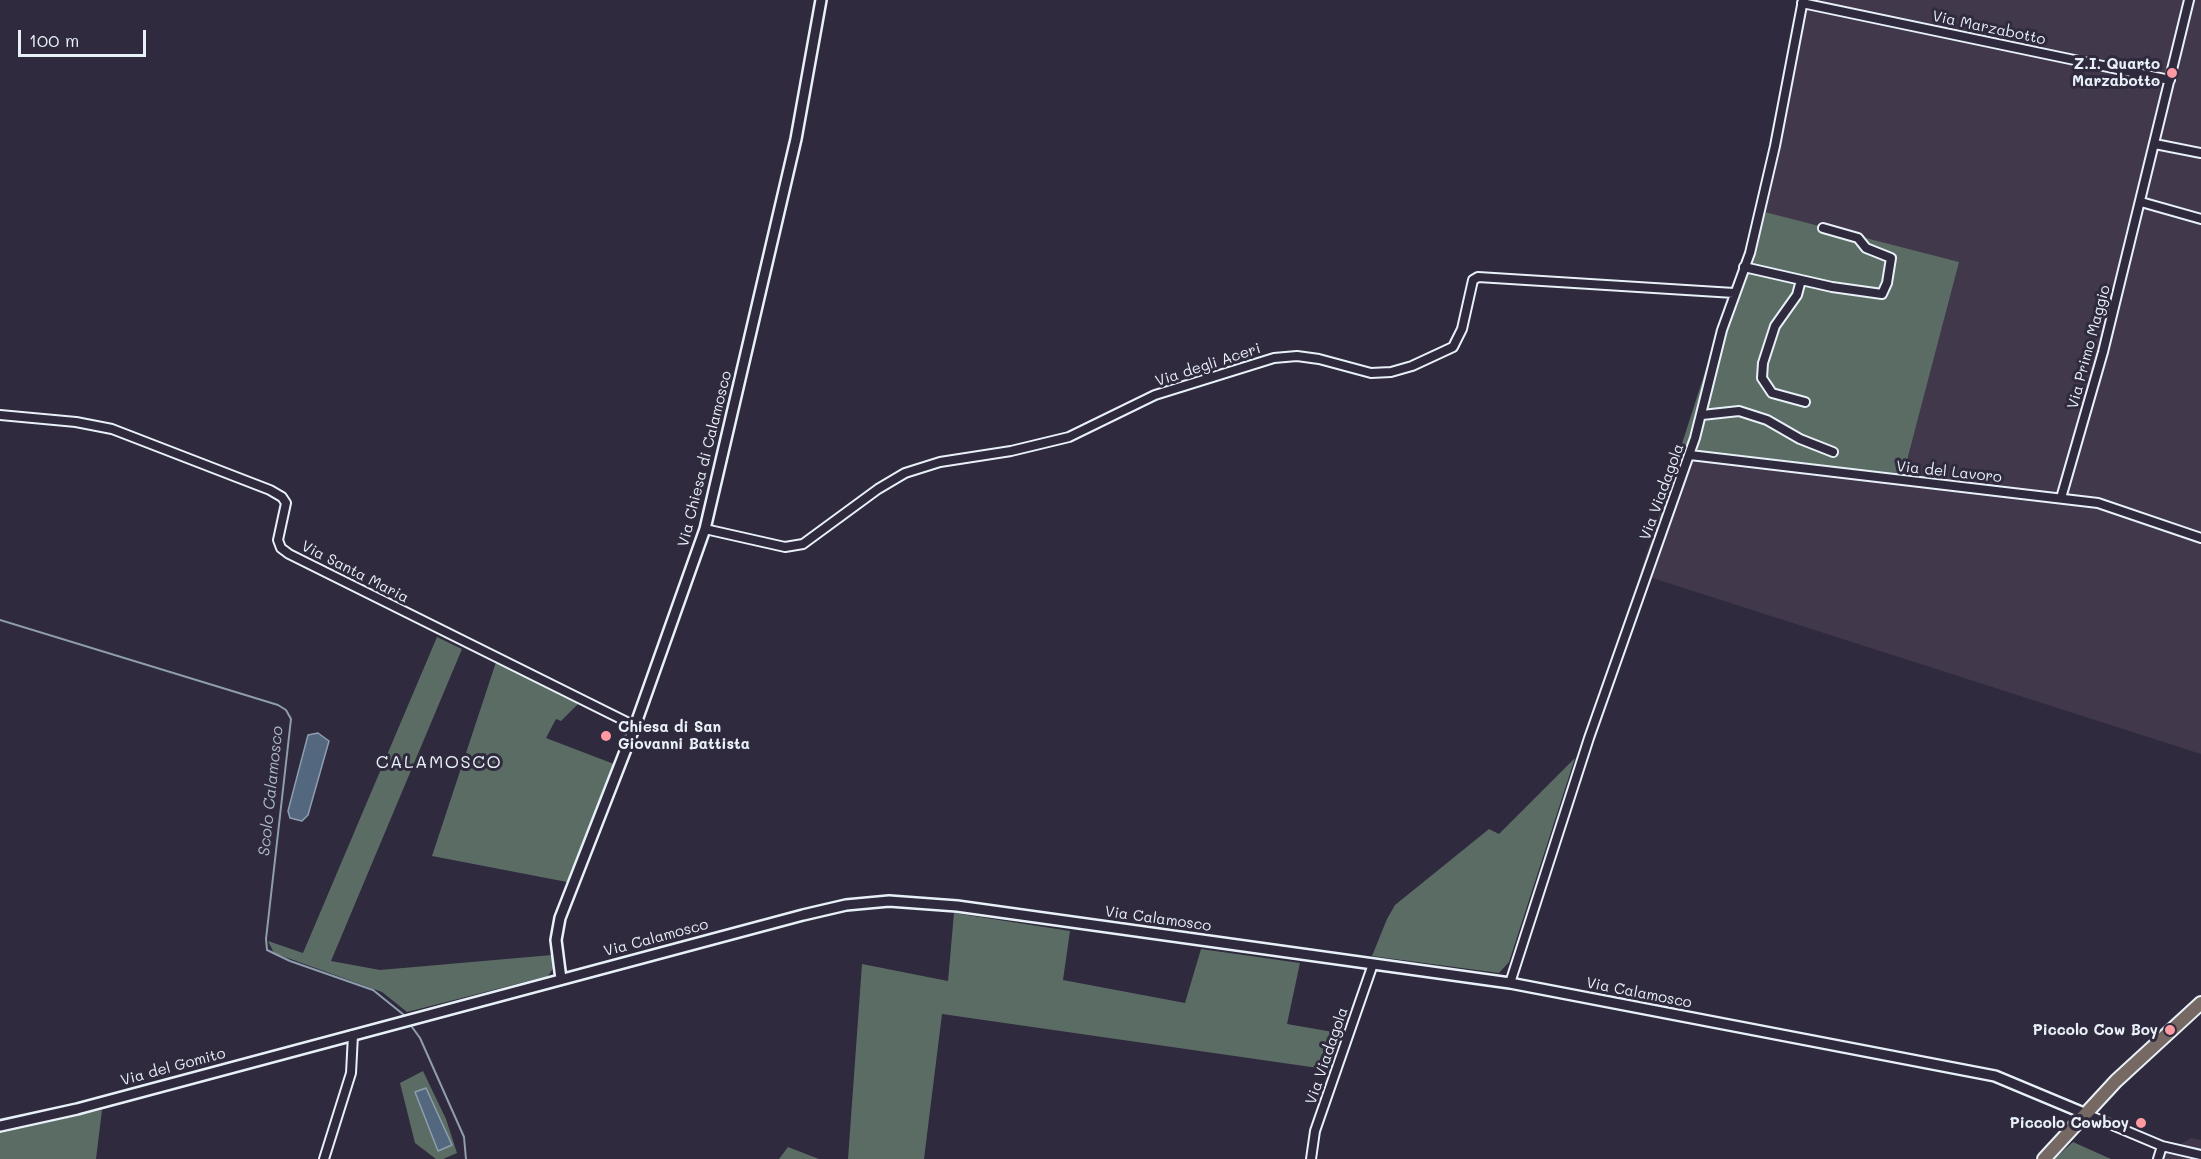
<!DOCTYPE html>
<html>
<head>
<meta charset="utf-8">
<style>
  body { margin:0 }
  #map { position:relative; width:2201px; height:1159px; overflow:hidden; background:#2f2a3d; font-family:Mali,sans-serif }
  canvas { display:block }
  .scale { position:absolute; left:18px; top:30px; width:128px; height:27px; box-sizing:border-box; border:3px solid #e8f1f8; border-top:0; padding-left:8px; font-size:18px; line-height:21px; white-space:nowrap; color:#e8f1f8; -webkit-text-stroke:4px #2f2a3d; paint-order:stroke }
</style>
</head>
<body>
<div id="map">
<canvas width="2201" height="1159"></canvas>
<div class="scale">100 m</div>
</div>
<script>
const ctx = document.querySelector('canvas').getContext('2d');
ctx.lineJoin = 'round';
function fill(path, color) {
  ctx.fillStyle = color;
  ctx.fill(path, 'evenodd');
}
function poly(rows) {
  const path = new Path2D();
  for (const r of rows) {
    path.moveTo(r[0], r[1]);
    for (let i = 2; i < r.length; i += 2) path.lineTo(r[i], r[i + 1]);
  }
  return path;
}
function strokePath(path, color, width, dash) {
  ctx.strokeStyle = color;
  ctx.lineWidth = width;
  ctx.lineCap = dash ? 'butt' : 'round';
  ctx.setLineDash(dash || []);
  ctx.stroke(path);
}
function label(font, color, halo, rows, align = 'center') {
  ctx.font = font + ' Mali,sans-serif';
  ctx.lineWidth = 6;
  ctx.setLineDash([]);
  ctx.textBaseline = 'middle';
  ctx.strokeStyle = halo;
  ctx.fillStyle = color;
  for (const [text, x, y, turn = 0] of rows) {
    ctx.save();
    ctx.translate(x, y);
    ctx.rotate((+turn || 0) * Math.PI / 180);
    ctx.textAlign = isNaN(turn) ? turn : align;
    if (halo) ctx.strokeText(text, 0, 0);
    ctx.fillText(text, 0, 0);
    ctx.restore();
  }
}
const built = poly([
  [1798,0,2201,0,2201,754,1640,574,1679,453,1901,483,1757,210],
  [2191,1138,2201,1140,2201,1159,2163,1159,2165,1153]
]);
const green = poly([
  [1757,210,1959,262,1901,483,1679,453,1732,288,1746,253],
  [437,637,462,649,331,961,380,970,552,955,554,967,548,976,407,1012,382,992,274,953,268,941,303,953],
  [498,656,586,696,561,721,556,719,546,738,614,764,567,882,432,856],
  [1575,758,1509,962,1499,973,1372,956,1387,919,1395,905,1489,829,1499,834],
  [954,913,1070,931,1063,980,1185,1003,1201,949,1300,963,1287,1024,1339,1033,1325,1069,942,1014,924,1159,848,1159,862,964,948,981],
  [423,1071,446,1119,457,1153,443,1159,436,1159,415,1143,400,1083],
  [102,1110,96,1159,0,1159,0,1133],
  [2073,1142,2111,1159,2054,1159],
  [788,1147,819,1159,779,1159]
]);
const water = poly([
  [318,733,329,741,308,815,302,821,290,818,288,811,308,735,318,733],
  [426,1088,452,1145,438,1151,415,1092,426,1088]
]);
const stream = poly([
  [0,620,278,705,286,710,291,719,266,939,267,950,290,961,373,990,404,1015],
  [412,1027,420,1038,464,1137,466,1159]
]);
const minor = poly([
  [1802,3,2170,80],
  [2155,144,2201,153],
  [2141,202,2201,219],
  [1744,267,1832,287,1882,294,1887,283,1891,258,1866,248,1858,238,1823,228],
  [1801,280,1797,295,1775,326,1763,363,1762,378,1772,393,1805,402],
  [0,415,76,422,112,429,270,490,282,497,286,503,278,540,281,548,289,554,635,726],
  [1702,415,1739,411,1767,420,1800,439,1833,452],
  [1690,455,2098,503,2201,538],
  [2061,498,2103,352,2189,0],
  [705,529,785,547,803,544,878,489,905,473,940,462,1011,451,1069,437,1155,395,1274,358,1297,356,1319,359,1371,373,1391,372,1412,366,1453,347,1462,329,1473,280,1478,277,1734,293],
  [1510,983,1589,738,1695,438,1722,330,1750,253,1775,146,1803,0],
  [2086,1114,2162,1146,2201,1155],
  [324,1159,351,1073,353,1035],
  [1311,1159,1315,1131,1373,964],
  [2158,1159,2162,1146]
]);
const tertiary = poly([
  [561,979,556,940,560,918,635,726,705,529,796,139,821,0],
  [0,1126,77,1109,803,915,846,905,889,901,957,906,1510,983,1995,1076,2086,1114]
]);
const primary = poly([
  [2044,1159,2116,1081,2201,1003]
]);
const markers = [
  [2172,73,6,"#ff9aa2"],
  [606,736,6,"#ff9aa2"],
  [2170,1030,6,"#ff9aa2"],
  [2141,1123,6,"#ff9aa2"]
];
const streetNames = [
  ["Via Marzabotto",1989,28,12],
  ["Via Primo Maggio",2089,347,-75],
  ["Via degli Aceri",1208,365,-18],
  ["Via Chiesa di Calamosco",705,459,-76],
  ["Via del Lavoro",1949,472,6],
  ["Via Viadagola",1662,492,-70],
  ["Via Santa Maria",355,572,27],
  ["Via Calamosco",1158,919,8],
  ["Via Calamosco",656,938,-15],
  ["Via Calamosco",1639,993,11],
  ["Via Viadagola",1327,1056,-71],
  ["Via del Gomito",173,1067,-15]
];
const poiNames = [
  ["Z.I. Quarto",2160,64],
  ["Marzabotto",2160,81],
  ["Chiesa di San",618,727,"left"],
  ["Giovanni Battista",618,744,"left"],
  ["Piccolo Cow Boy",2158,1030],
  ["Piccolo Cowboy",2129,1123]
];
const waterNames = [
  ["Scolo Calamosco",271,791,-84]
];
const quarterNames = [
  ["CALAMOSCO",439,762]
];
fill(built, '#42384b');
fill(green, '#5b6c64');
fill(water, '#53677f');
strokePath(water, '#8f9eaf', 1.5);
strokePath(stream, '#8f9eaf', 2);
strokePath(minor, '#e8f1f8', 12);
strokePath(tertiary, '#e8f1f8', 14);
strokePath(primary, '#e8f1f8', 16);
strokePath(minor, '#2f2a3d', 8);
strokePath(tertiary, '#2f2a3d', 9);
strokePath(primary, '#766964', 12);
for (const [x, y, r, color] of markers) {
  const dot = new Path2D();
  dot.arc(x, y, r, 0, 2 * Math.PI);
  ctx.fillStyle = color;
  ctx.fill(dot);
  strokePath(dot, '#2f2a3d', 2);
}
label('15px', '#e8f1f8', '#2f2a3d', streetNames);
label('bold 15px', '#e8f1f8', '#2f2a3d', poiNames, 'right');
label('italic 16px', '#acbac8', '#2f2a3d', waterNames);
ctx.letterSpacing = '1.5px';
label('18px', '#e8f1f8', '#2f2a3d', quarterNames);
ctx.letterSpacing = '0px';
</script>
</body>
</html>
